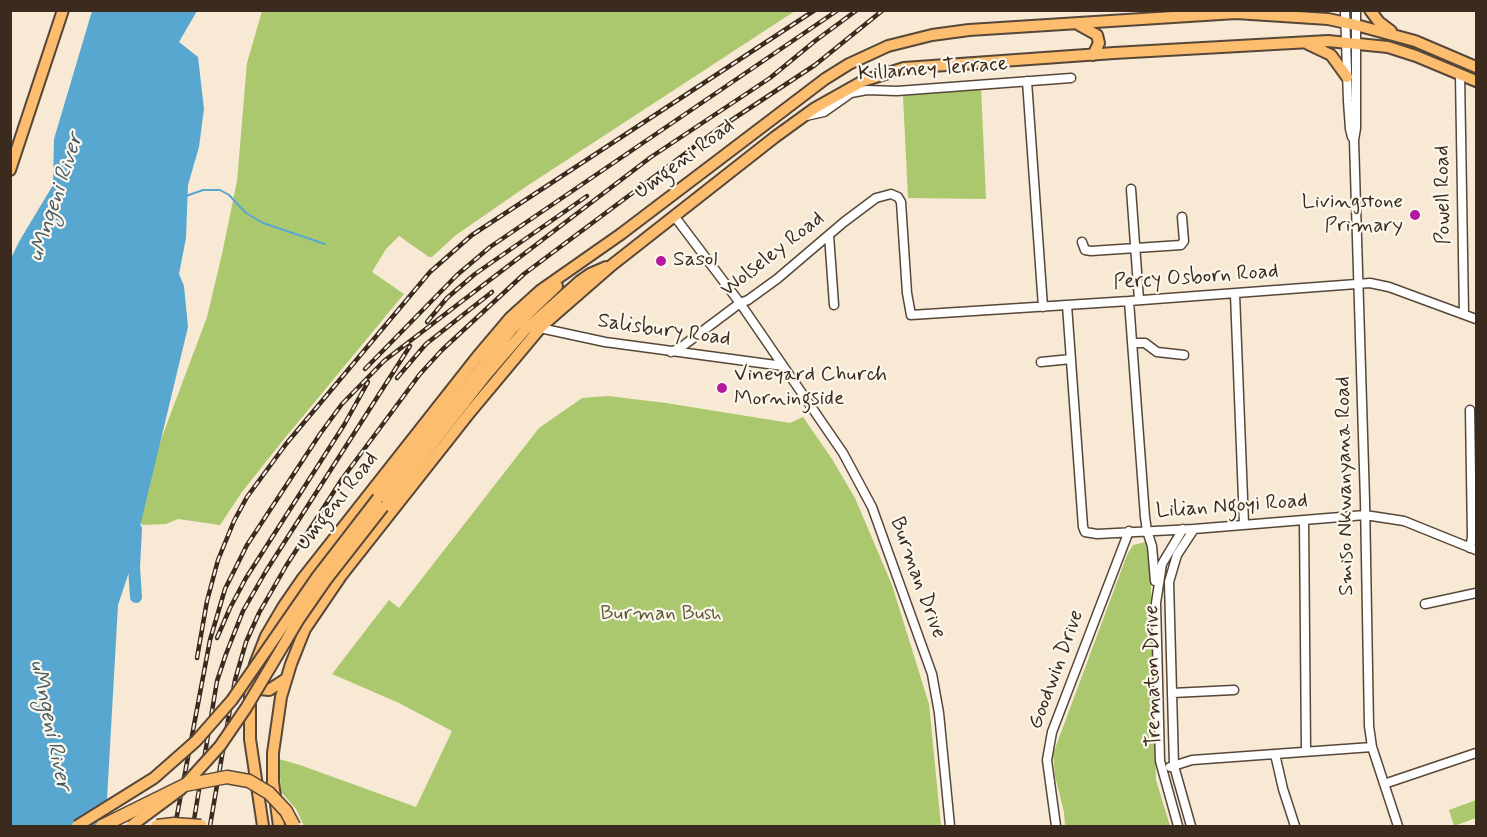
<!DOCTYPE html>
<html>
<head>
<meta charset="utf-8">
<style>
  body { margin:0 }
  #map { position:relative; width:1487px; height:837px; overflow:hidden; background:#f7e9d4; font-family:Mynerve,sans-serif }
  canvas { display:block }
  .frame { position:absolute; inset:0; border:12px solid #3b2a1e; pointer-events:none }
</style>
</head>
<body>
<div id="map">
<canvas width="1487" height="837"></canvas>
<div class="frame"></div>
</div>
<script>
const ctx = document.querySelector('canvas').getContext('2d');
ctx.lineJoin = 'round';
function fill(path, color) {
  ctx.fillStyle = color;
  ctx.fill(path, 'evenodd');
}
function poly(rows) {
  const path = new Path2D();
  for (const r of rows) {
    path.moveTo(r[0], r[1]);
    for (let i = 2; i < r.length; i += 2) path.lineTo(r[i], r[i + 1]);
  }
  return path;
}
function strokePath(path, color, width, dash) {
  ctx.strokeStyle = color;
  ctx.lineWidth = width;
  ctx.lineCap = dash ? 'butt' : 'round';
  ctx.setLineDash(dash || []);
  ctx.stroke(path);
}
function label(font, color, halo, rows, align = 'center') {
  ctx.font = font + ' Mynerve,sans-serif';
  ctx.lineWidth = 4.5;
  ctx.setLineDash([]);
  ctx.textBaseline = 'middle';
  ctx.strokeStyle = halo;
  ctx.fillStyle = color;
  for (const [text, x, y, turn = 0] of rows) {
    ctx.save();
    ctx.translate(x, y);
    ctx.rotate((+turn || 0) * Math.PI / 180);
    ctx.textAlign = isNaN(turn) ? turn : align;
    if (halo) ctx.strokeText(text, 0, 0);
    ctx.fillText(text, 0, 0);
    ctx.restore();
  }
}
const green = poly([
  [262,11,795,11,527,186,456,235,432,257,429,257,399,236,386,249,372,272,404,294,280,444,242,492,220,525,178,519,166,524,143,525,139,522,145,482,207,317,222,254,237,181,247,63],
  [981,87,986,199,908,198,903,96],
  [608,396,666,403,790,423,803,417,832,459,855,498,892,585,929,704,941,826,304,826,296,809,281,792,279,759,300,765,416,807,452,731,399,703,332,674,389,600,399,608,539,428,582,398],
  [1146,542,1150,547,1156,780,1170,826,1065,826,1064,812,1055,776,1053,754,1127,555,1133,545],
  [1476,800,1476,818,1454,826,1449,810]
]);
const water = poly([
  [92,11,197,11,179,42,198,57,204,109,199,147,188,185,186,238,179,274,184,286,188,327,129,572,118,605,107,799,108,826,11,826,10,260,20,240,53,185,54,139]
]);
const stream = poly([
  [186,196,203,190,220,190,229,195,246,213,263,223,325,244]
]);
const river = poly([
  [136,597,134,567,136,529]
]);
const minor = poly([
  [1345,10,1348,101,1350,129,1352,137],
  [1356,10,1356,128,1354,140,1365,501,1369,726,1372,747,1398,826],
  [1460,75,1464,314],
  [1027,81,1043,307],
  [806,116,824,112,851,93,867,90,897,91,1071,78],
  [1131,189,1139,300],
  [675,217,740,303,843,453,872,507,932,674,939,713,950,826],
  [829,235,834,305],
  [1082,242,1085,250,1091,251,1181,245,1184,241,1182,217],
  [1235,294,1244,524],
  [1129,301,1145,517,1147,531,1152,546,1155,581],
  [1067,305,1083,527,1085,532,1097,534,1194,529,1365,515,1404,521,1476,550],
  [540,328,605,342,783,366],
  [1132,343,1145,343,1157,352,1184,355],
  [671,352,680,348,740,303,748,300,777,279,844,222,876,198,891,194,898,197,901,202,907,293,911,315,1129,301,1370,283,1389,287,1476,319],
  [1041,362,1071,359],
  [1470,410,1472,537,1470,548],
  [1304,520,1306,751],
  [1425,604,1476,593],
  [1172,693,1234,690],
  [1275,754,1283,789,1295,826],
  [1170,767,1192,760,1372,747],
  [1384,784,1476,753],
  [1056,826,1047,760,1052,732,1129,531],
  [1178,826,1160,761,1156,603,1162,564,1183,529],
  [1191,826,1174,766,1169,582,1177,555,1194,529]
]);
const major = poly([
  [1370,10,1379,22,1391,31],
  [1079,25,1097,35,1099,43,1093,55],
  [1308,44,1331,55,1347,77],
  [10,170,63,10],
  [378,498,512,329,557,286],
  [383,507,487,374,525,330,580,281,590,274,606,267],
  [250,688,269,690,286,679],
  [263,826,250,739,250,688,255,664,266,636,283,607,303,578,477,357,510,318,541,290,621,234,825,79,849,64,888,46,932,35,969,30,1236,13,1328,19,1356,25,1415,41,1476,67],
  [279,826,273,782,273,753,281,697,291,664,305,629,341,576,471,411,542,326,612,265,775,137,815,108,863,81,904,68,1114,53,1328,41,1388,47,1416,56,1476,81]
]);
const rail = poly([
  [427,322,447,298,475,274,587,196],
  [365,369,457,275,490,247,838,10],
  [397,378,426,344,492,292],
  [217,638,230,608,246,578,344,425,368,382],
  [197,658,207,601,218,560,234,521,247,497,286,444,430,272,472,235,815,10],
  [175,826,210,640,225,589,247,545,320,434,342,404,384,361,457,305,651,157,770,78,815,41,857,10],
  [193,826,217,681,226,654,243,611,266,571,410,346],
  [210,826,235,680,246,642,259,613,286,566,342,479,420,374,442,350,524,274,718,129,815,65,883,10]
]);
const majorBridge = poly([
  [77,826,154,778,196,741,232,700,317,577,378,498],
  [131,826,181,789,220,746,246,708,299,619,326,580,383,507]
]);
const highwayBridge = poly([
  [102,826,185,785,227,777,249,781,269,793,286,811,294,826],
  [157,826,174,824,201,826]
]);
const markers = [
  [1415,215,6,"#b5179e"],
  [661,261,6,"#b5179e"],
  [722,388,6,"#b5179e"]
];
const streetNames = [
  ["Killarney Terrace",933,70,-4],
  ["Umgeni Road",685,160,-37],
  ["Powell Road",1444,195,-91],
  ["Wolseley Road",773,255,-38],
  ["Percy Osborn Road",1196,278,-4],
  ["Salisbury Road",664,331,8],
  ["Smiso Nkwanyana Road",1346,486,-91],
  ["Umgeni Road",338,502,-52],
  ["Lilian Ngoyi Road",1232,507,-4],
  ["Burman Drive",917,578,70],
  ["Goodwin Drive",1057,670,-70],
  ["Trematon Drive",1154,676,-91]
];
const poiNames = [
  ["Livingstone",1403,203,"right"],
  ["Primary",1403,227,"right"],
  ["Sasol",673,261],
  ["Vineyard Church",734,376],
  ["Morningside",734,400]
];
const parkNames = [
  ["Burman Bush",661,615]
];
const waterNames = [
  ["uMngeni River",57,198,-72],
  ["uMngeni River",49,725,78]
];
fill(green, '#acc86e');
fill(water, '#57a7d1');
strokePath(stream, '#57a7d1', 2);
strokePath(river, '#57a7d1', 12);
strokePath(minor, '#574739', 11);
strokePath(major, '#574739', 14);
strokePath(minor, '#fff', 8);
strokePath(major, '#fcbd6f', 10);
strokePath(rail, '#3b2a1e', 4.5);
strokePath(rail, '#fbf7ec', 2, [7]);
strokePath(majorBridge, '#574739', 14, []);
strokePath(highwayBridge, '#574739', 15, []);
strokePath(majorBridge, '#fcbd6f', 10);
strokePath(highwayBridge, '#fcbd6f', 12);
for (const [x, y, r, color] of markers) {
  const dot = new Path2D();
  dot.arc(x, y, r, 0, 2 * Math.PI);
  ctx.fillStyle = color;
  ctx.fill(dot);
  strokePath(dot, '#fbf7ec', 2);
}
label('21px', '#3b2a1e', '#fbf7ec', streetNames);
label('21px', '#3b2a1e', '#fbf7ec', poiNames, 'left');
label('21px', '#5d5936', '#fbf7ec', parkNames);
label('italic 22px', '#465c66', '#fbf7ec', waterNames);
</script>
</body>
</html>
